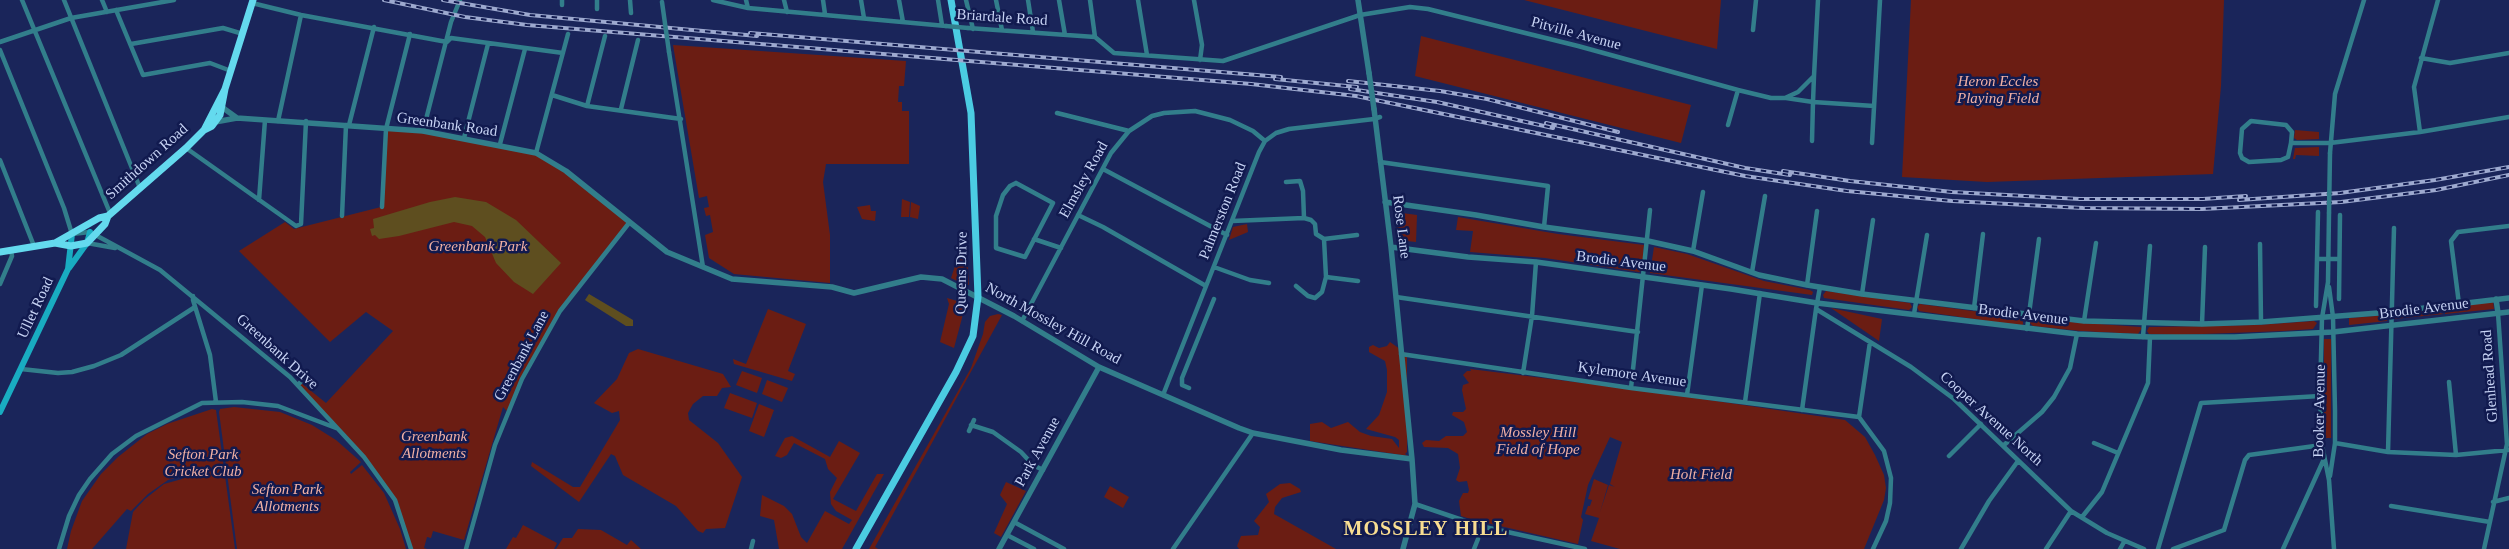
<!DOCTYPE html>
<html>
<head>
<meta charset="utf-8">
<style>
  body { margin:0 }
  canvas { display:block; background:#1a255a }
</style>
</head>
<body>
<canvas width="2509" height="549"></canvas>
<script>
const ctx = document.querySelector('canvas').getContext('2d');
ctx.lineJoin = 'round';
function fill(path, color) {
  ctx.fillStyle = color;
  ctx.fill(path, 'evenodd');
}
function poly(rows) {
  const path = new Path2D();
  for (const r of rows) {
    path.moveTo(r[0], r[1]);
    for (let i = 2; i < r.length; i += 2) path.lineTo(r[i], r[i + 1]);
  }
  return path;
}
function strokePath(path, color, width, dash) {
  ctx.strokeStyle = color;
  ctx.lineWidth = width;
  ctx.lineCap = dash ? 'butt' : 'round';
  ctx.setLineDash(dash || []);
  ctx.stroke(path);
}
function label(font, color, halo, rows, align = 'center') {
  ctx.font = font + ' "Times New Roman",serif';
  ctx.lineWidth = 5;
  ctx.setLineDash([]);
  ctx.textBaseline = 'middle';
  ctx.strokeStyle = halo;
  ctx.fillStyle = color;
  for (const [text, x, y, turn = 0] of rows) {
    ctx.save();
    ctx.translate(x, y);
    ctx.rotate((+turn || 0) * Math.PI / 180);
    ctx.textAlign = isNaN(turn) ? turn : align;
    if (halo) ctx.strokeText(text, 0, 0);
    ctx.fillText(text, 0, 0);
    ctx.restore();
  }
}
const green = poly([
  [1524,0,1721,0,1717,49],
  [1911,0,2224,0,2221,86,2213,174,1987,182,1902,177],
  [1421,36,1691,105,1681,143,1415,76],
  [673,45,906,61,904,86,899,86,898,102,902,102,902,111,909,111,909,164,826,164,823,182,830,235,830,283,734,274,709,258,705,235,713,232,710,215,706,216,704,208,709,207,707,196,699,198],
  [386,129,423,131,536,153,566,171,629,223,560,311,507,411,503,407,464,540,433,531,431,538,427,537,424,548,427,549,411,549,395,500,375,473,298,385,300,382,326,403,393,331,366,312,330,342,239,251,285,222,294,229,381,207],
  [2295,130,2319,132,2319,139,2297,140,2294,138],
  [2319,147,2319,156,2296,155,2295,159,2293,159,2295,148],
  [902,199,910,202,909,217,901,217],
  [911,202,920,206,918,219,910,217],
  [870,205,871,211,876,211,875,221,862,219,857,207],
  [1395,212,1417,215,1416,242,1397,240],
  [1458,217,1558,234,1644,245,1642,270,1639,272,1545,258,1470,252,1473,231,1456,230],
  [1247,224,1248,232,1229,240,1233,227],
  [966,233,969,285,965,285,951,278],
  [1654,247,1687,254,1764,281,1810,290,1813,292,1812,295,1650,273],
  [1826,291,1910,303,1912,307,1909,310,1824,298,1823,295],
  [947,298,964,303,962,318,954,348,940,342,949,304],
  [2493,301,2494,309,2445,314,2444,307],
  [1920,304,2018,317,2023,319,2023,324,2022,326,1919,311,1917,307],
  [2443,307,2439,310,2440,313,2444,314,2394,319,2394,314],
  [1831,308,1882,319,1879,341],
  [768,309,806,324,788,371,795,374,792,381,734,364,733,359,746,364],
  [998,314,1002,315,875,547,878,549,869,549,971,368,983,334,985,322,990,316],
  [2389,315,2387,321,2349,325,2349,318],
  [2031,319,2140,327,2142,328,2138,334,2081,331,2033,326,2030,323],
  [2314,321,2317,323,2313,329,2283,331,2177,335,2149,334,2147,331,2149,327,2155,327,2256,325],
  [2324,339,2331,339,2331,438,2324,438],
  [1390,342,1407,354,1407,452,1405,454,1408,456,1310,441,1310,424,1322,422,1331,428,1348,422,1360,432,1371,436,1392,439,1399,448,1399,440,1395,437,1366,429,1379,415,1387,392,1387,370,1385,361,1369,352,1369,347,1373,345,1379,348,1387,346],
  [638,349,723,374,731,387,722,388,717,396,703,396,693,404,688,413,689,420,718,443,742,477,725,528,706,529,703,533,698,531,676,506,623,475,615,456,611,454,579,502,531,466,532,462,573,487,580,487,620,420,619,411,612,413,594,403,617,379,629,353],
  [1470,369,1648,391,1845,420,1865,437,1875,455,1884,475,1886,488,1884,500,1864,549,1620,549,1591,541,1599,518,1585,514,1588,506,1590,506,1592,500,1588,499,1594,479,1608,485,1600,512,1609,485,1615,487,1610,484,1622,442,1610,437,1588,485,1581,517,1583,520,1578,544,1487,523,1481,524,1480,522,1461,516,1459,501,1463,493,1468,493,1469,490,1467,481,1459,482,1456,480,1460,468,1458,454,1448,448,1424,447,1422,443,1426,440,1439,441,1446,436,1463,436,1467,432,1464,422,1452,415,1453,412,1463,412,1466,409,1462,390,1463,385,1469,383,1463,375,1467,371,1471,371],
  [742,371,762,378,757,393,736,385],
  [767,380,788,388,782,402,762,394],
  [730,393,757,403,752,418,724,408],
  [759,404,774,410,764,437,749,431],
  [234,407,280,412,312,425,336,440,361,462,350,472,351,474,362,465,384,493,400,529,406,549,237,549,219,412,220,409],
  [212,409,216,410,235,549,126,549,133,512,145,499,164,484,182,479,181,476,168,480,148,494,131,511,127,509,92,549,67,549,71,531,82,501,101,474,118,457,147,434,167,424],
  [792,436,830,457,839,441,860,453,833,499,856,511,877,474,884,474,842,549,779,549,774,520,760,516,762,495,784,506,792,514,801,537,807,543,825,511,849,524,852,520,836,511,831,504,830,492,837,478,828,469,825,459,794,443,787,455,781,458,775,456,785,438],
  [1006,482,1026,491,1001,537,994,533,1007,504,1000,495],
  [1290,483,1300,489,1301,492,1282,498,1275,507,1274,514,1336,549,1239,549,1237,546,1241,536,1258,535,1260,527,1254,521,1269,502,1266,494,1280,484],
  [1110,486,1129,497,1123,508,1104,497],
  [523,525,557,543,554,549,506,549,513,537,516,538],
  [578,529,601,530,627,545,631,540,641,549,556,549,563,538,572,538]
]);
const water = poly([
  [455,197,486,202,516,220,561,263,533,294,514,282,496,263,485,237,472,226,454,222,399,236,379,239,375,235,372,236,370,229,374,228,373,219,430,202],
  [589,294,633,320,633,326,626,326,588,302,585,300]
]);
const minor = poly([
  [22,0,110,213],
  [64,0,140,188],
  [102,0,107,12],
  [562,0,562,5],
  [597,0,597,9],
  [630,0,631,13],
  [713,0,748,8,946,26],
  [746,0,748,8],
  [784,0,787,12],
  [823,0,825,14],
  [861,0,864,18],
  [899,0,903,22],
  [938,0,942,25],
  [966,0,973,29],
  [996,0,1002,30],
  [1028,0,1033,32],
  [1059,0,1065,35],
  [1090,0,1095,37],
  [1138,0,1147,55],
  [1194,0,1202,45,1200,60],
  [252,3,301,15,447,42,451,38,563,53],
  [116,10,143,75,210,63,231,71],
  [968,28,1095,37,1114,53,1223,61,1360,15,1410,7,1428,9,1578,46,1738,90,1771,98,1785,98,1798,92,1814,76,1818,0],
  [1753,30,1756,0],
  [0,42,71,18,174,0],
  [131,44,223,28,243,34],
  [0,50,64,208,72,234,90,232,160,270,290,377,364,457,395,500,411,549],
  [669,52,703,267],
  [2421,58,2450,63,2509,53],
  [552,95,587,106,681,119],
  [1786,98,1813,102,1814,76],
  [587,106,605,36],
  [621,109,638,40],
  [1057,113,1129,131],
  [278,121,301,15],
  [349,125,374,27],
  [1728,125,1738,90],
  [423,131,451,22,460,0],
  [2420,132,2414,87,2438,0],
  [464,138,488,44],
  [1812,141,1813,102,1874,106],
  [1872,143,1880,0],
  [2291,143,2292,132,2286,125,2251,121,2242,129,2240,153,2242,158,2249,162,2281,160,2288,157,2291,143,2330,143,2420,132,2509,117],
  [500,144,525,49],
  [186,148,296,226,301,224,306,121],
  [536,153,568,34],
  [2330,153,2335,94,2364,0],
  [0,160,34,246],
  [1380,162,1548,186,1544,227],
  [1103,169,1227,235],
  [1286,182,1300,181,1303,191,1304,218],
  [1016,183,1053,203,1025,257,996,248,996,216,1003,195,1010,186,1016,183],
  [259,200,265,120],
  [382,207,386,129,410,34],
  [2329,213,2328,282,2322,318,2320,396,2322,445,2329,480,2334,549],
  [1078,215,1103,227,1206,286],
  [342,216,346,125],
  [1232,221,1304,218,1311,220,1315,224,1316,234,1324,239,1326,277,1322,292,1315,298,1308,296,1296,286],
  [1034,239,1061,248],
  [1324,239,1357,235],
  [87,243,115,248],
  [2260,244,2261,322],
  [1693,251,1703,192],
  [2317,259,2339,259],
  [1214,267,1250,280,1269,283],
  [1752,272,1765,196],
  [1326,277,1358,281],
  [0,284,12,256,11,250],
  [1807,285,1817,211],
  [1820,287,1816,309,1911,367,1954,399,2071,511,2107,533,2144,549],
  [2329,287,2333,317,2335,411,2335,443,2330,476],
  [1862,294,1873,220],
  [193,296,193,300,210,355,216,402],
  [1396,297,1638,332],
  [2339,299,2340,215],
  [2459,304,2451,241,2458,232,2509,226],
  [2316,306,2318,212],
  [1974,308,1983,234],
  [1914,314,1927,235],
  [1022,321,1111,153,1129,131,1152,116,1164,113,1195,111,1230,120,1253,131,1265,141],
  [2084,321,2096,243],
  [2202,324,2205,247],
  [2027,329,2039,239],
  [2143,337,2150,246],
  [1870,342,1859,417,1884,451,1891,478,1890,503,1886,521,1873,549],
  [1401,354,1631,388,1859,417],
  [21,369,58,373,72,372,94,366,121,355,195,307],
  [1523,373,1532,316,1536,262],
  [2449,382,2456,455],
  [298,385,305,377],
  [1189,388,1182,385,1182,378,1214,299],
  [1631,388,1650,210],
  [1163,395,1259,152,1265,141,1276,133,1289,129,1374,119,1380,117],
  [1687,395,1702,285],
  [1745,402,1760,293],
  [1802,410,1816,309],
  [971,425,993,432,1021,452,1033,465,1043,470],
  [969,431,974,420],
  [2094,443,2118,453],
  [2335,443,2388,452,2456,455,2508,450],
  [2004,445,2042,412,2054,397,2070,368,2077,334],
  [2388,452,2394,228],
  [1949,456,1981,424],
  [2493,502,2509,498],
  [1415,504,1480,526,1585,549],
  [2391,506,2490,522],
  [2082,517,2102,492,2148,383,2150,337],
  [1014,522,1064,549],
  [1007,535,1034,549],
  [59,549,69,516,79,495,90,479,112,454,136,436,202,403,242,402,278,406,336,428],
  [466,549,495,445,522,379,560,311,629,223],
  [751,549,753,541],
  [1173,549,1253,433],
  [1474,549,1478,539],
  [1961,549,1989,501,2018,461],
  [2046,549,2071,511],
  [2120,549,2124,542],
  [2158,549,2201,403,2320,396],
  [2173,549,2224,530,2245,460,2249,455,2322,445],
  [2283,549,2324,459],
  [2484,549,2507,444,2498,313]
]);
const tertiary = poly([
  [1358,0,1369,73],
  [219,105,237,118],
  [1374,109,1391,247,1412,459,1415,504,1403,549],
  [215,122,237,118,423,131,536,153,566,171,667,252,732,279,832,287,854,293,921,277,942,279,1014,316,1099,367,1239,428,1253,433,1341,450,1412,459],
  [1385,202,1476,215,1544,227,1648,241,1693,251,1759,275,1807,285,1862,294,2084,321,2202,324,2261,322,2391,312,2509,298],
  [1391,247,1468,257,1536,262,1731,289,1817,303,2077,334,2150,337,2235,337,2333,332,2509,312],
  [2496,299,2498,313],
  [999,549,1099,367]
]);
const secondary = poly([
  [69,268,87,243,90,232],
  [0,412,68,269,72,234]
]);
const primary = poly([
  [856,549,956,372,973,336,978,297,971,113,951,0]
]);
const trunk = poly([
  [204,130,212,126,220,115,225,89],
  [55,243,71,246,87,243,105,224,108,216],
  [0,252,55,243,99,218,108,216,186,148,204,130,225,89,253,0]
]);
const rail = poly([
  [384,0,465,17,527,25,1251,84,1356,96,1745,176,1847,191,1952,201,2083,208,2202,209,2341,202,2436,190,2509,175],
  [443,0,530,15,757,36],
  [750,33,1281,77],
  [1275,79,1357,87],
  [1348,81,1440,91,1487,99,1618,132],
  [1350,89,1437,102,1553,128],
  [1546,123,1745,168,1790,175],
  [1783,171,1850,181,1952,192,2080,199,2203,199,2246,196],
  [2239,200,2340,193,2435,180,2509,167]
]);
const minorBridge = poly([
  [662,2,669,52],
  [946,26,968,28],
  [2329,213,2330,153]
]);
const tertiaryBridge = poly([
  [1369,73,1374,109]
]);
const streetNames = [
  ["Briardale Road",1002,18,4],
  ["Pitville Avenue",1576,34,15],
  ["Greenbank Road",447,125,8],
  ["Smithdown Road",147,162,-42],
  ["Elmsley Road",1084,180,-61],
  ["Palmerston Road",1223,211,-68],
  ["Rose Lane",1401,227,83],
  ["Brodie Avenue",1621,262,7],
  ["Queens Drive",962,273,-89],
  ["Ullet Road",36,308,-65],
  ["Brodie Avenue",2424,309,-7],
  ["Brodie Avenue",2023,315,7],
  ["North Mossley Hill Road",1053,324,29],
  ["Greenbank Drive",277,352,42],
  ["Greenbank Lane",522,356,-62],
  ["Kylemore Avenue",1632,375,8],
  ["Glenhead Road",2490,376,-94],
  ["Booker Avenue",2320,411,-89],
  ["Cooper Avenue North",1991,419,42],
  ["Park Avenue",1038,452,-61]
];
const parkNames = [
  ["Heron Eccles",1998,82],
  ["Playing Field",1998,99],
  ["Greenbank Park",478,247],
  ["Mossley Hill",1538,433],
  ["Field of Hope",1538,450],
  ["Greenbank",434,437],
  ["Allotments",434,454],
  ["Sefton Park",203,455],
  ["Cricket Club",203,472],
  ["Holt Field",1701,475],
  ["Sefton Park",287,490],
  ["Allotments",287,507]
];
const districtNames = [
  ["MOSSLEY HILL",1426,530]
];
fill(green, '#6b1d13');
fill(water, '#5e4e1f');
strokePath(minor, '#327e8b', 4.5);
strokePath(tertiary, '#327e8b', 5.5);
strokePath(secondary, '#19acc1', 6);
strokePath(primary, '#4bcce2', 7);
strokePath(trunk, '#64daee', 7);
strokePath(rail, '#9da9cf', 4);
strokePath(rail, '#111a4f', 2, [5.5]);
strokePath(minorBridge, '#327e8b', 4.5);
strokePath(tertiaryBridge, '#327e8b', 5.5);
label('15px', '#c7d3f4', '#111a4f', streetNames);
label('italic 15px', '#f1b0a4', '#111a4f', parkNames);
ctx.letterSpacing = '1px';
label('bold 20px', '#f8dd91', '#111a4f', districtNames);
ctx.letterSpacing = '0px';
</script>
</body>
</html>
